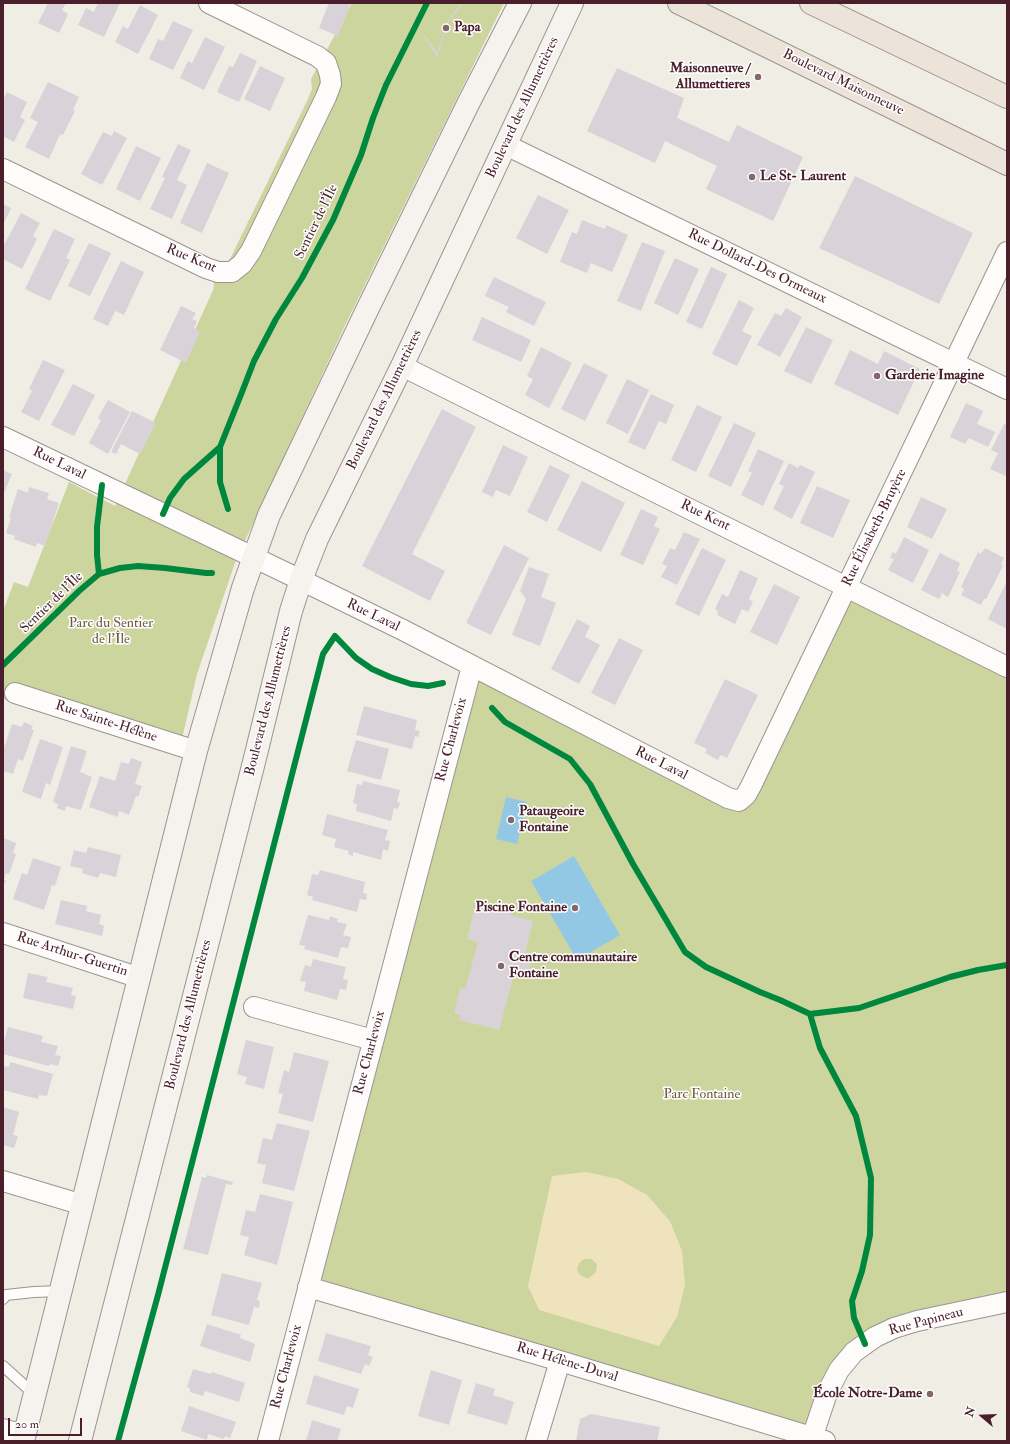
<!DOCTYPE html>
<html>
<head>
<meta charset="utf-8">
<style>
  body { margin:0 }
  #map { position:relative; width:1010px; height:1444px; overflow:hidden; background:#f0ede5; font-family:"IM FELL Double Pica",serif }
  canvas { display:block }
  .frame { position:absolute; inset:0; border:4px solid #4a1f2b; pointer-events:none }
  .north { position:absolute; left:962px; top:1396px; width:40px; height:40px; -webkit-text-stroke:3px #fff; paint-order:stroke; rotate:289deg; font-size:11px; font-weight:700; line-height:16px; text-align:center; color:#4a1f2b }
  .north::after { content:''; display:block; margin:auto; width:14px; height:18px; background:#4a1f2b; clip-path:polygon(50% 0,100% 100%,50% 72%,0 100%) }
  .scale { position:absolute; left:8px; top:1418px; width:74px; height:18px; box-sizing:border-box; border:2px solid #4a1f2b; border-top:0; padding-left:5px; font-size:12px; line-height:14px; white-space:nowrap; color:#4a1f2b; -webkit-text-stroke:3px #fff; paint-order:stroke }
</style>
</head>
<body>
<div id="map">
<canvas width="1010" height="1444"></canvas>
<div class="frame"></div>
<div class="north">N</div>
<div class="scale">20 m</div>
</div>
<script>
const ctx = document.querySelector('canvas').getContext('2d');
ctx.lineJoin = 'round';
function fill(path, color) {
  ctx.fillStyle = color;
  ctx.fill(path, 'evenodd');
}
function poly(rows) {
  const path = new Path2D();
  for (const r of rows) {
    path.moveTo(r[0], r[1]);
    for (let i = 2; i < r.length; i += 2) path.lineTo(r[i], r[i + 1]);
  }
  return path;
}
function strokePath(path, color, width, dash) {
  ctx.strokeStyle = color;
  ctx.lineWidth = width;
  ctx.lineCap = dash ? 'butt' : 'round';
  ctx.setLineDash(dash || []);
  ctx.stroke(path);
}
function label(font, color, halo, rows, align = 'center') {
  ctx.font = font + ' "IM FELL Double Pica",serif';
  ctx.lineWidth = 3;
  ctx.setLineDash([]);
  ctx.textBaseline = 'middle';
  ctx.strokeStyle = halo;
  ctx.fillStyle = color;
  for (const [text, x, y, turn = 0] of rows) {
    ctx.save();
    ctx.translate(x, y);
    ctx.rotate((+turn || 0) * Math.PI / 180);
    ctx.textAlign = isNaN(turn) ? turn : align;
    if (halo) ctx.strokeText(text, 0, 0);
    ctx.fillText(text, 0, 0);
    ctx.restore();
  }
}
const green = poly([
  [352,3,504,3,348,319,236,560,197,674,178,756,3,699,3,611,14,582,28,587,69,482,115,506,214,288,213,276,224,269,232,255,307,101,312,89,311,79],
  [846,587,1007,667,1007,1302,988,1306,854,1352,812,1437,308,1287,472,666,739,801]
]);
const sand = poly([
  [586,1172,618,1179,647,1195,670,1221,682,1251,685,1285,677,1317,659,1346,539,1310,528,1286,552,1176],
  [584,1259,591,1259,596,1263,597,1266,596,1272,589,1278,586,1278,580,1275,577,1270,579,1263]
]);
const water = poly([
  [506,797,527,802,517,844,496,839],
  [574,856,620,935,577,960,531,881]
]);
const building = poly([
  [48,3,66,3,62,10,68,14,59,33,38,23],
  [98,3,120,3,104,37,78,25,86,8,94,12],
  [329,3,351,3,338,36,319,28],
  [460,4,462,5,449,21,437,57,424,36,425,35,437,53,448,21],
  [140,5,158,15,138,54,115,42,123,26,128,29],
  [173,21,193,30,173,70,149,59,158,39,163,41],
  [205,37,225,47,204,90,180,78,188,61,192,63],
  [240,53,257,61,239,102,217,92,229,66,233,67],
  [260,66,285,78,270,111,244,99],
  [617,68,684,98,677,118,729,142,737,125,803,157,773,221,706,189,717,166,665,141,655,163,587,131],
  [48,82,79,97,73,110,75,111,63,135,60,134,49,159,25,147,38,122,30,118],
  [7,92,27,102,20,117,25,120,14,142,3,136,3,100],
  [114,131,127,138,102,185,81,174,103,132,112,136],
  [178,144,191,150,177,180,187,185,172,219,150,209,165,178,162,177],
  [136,146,161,158,140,201,116,189],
  [207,163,229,173,202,233,180,223],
  [855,176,973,233,939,304,819,248],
  [538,195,569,210,547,254,516,238],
  [3,204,11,208,3,225],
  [21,213,40,223,33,236,37,239,22,269,3,259,3,247],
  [582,220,605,229,606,225,628,235,612,272,591,263,587,273,560,262,572,232,577,234],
  [54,229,75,239,66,258,70,260,50,301,25,289],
  [642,242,665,251,641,311,617,301],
  [89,243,111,253,90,296,68,286],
  [675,258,699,269,678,315,654,303],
  [121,261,144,272,124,315,115,311,108,326,93,319],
  [711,267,727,274,702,329,686,322],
  [494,277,546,302,534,326,506,312,509,307,485,296],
  [739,300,754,308,742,331,752,336,737,366,712,354],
  [181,306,196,313,192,319,197,321,194,328,200,332,186,363,160,350],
  [786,308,802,317,780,357,757,345,775,313,781,316],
  [482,317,531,340,521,362,472,340],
  [806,327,833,340,811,384,784,371],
  [541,347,572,363,549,408,525,395,533,379,527,376],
  [850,350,878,364,884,351,920,369,898,415,834,384],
  [43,360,65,370,39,421,21,412,32,391,29,389],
  [584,363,608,375,585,421,561,409],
  [627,379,649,390,628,434,606,423],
  [73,384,95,395,74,436,51,425],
  [651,394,674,405,666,424,659,421,645,450,628,442],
  [108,400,130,412,108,454,89,443,101,420,98,418],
  [966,403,983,411,977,424,995,432,988,447,969,438,965,444,950,437],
  [697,405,722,417,696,472,671,460],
  [442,409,476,427,412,554,445,571,430,601,362,566],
  [132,411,156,423,140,454,121,444,116,454,111,452],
  [734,423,756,433,731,487,708,476],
  [1004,424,1007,425,1006,476,990,469,998,453,991,450],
  [503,445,528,457,510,496,496,490,493,497,482,492],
  [758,449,784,461,763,506,741,495,752,473,748,471],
  [789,463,798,468,800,465,815,472,792,519,773,509,784,486,779,484],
  [550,465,570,475,547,522,527,512],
  [3,470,12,474,3,495],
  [582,481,625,503,601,552,557,530],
  [817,486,850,500,833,538,800,523],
  [29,487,49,493,47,499,59,503,45,546,37,543,36,547,14,539,15,536,6,533,11,518,9,517,18,489,28,493],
  [921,497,947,509,932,539,907,527],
  [641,509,658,517,654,526,660,529,643,565,620,555],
  [684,532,700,539,677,585,661,577,667,566,662,564,670,548,675,550],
  [904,537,929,550,913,583,888,570,894,559,890,558,893,552,896,554],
  [504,545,529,558,491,635,466,623],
  [702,548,726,560,699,616,675,604],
  [985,548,1004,558,1001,564,1003,566,986,599,984,599,981,605,961,595,964,589,961,587,978,552,981,554],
  [940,553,960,563,957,571,960,572,948,597,942,593,939,599,921,590],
  [529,567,549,574,541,597,556,603,540,646,512,635,526,599,520,591],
  [740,570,758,578,749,599,753,602,748,612,742,609,735,624,717,615,718,611,715,609,722,594,728,597],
  [1007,581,1007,629,988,619],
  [774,584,800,597,777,645,750,632],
  [577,619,590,626,585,637,600,645,579,684,551,669],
  [619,638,643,650,615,705,591,693],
  [725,679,758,695,727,758,721,755,718,760,705,753,707,749,694,743],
  [364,706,417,720,415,730,420,731,418,737,415,736,412,749,356,735],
  [24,722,33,726,31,729,34,730,23,761,18,759,13,774,3,771,3,751,12,724,22,727],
  [40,739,63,747,50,785,46,783,41,799,22,792],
  [356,740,389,749,381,780,347,771],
  [71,746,87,751,80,772,92,777,81,810,66,806,65,811,57,808,58,804,53,802],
  [131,758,142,762,135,784,142,786,138,797,136,796,129,815,119,811,118,817,89,807,100,776,115,781,121,762,129,764],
  [363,781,400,790,397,802,400,803,398,809,394,808,391,821,356,811,357,804,353,803,357,784,362,785],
  [327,814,388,830,385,840,390,841,388,851,383,849,381,860,353,852,353,856,348,854,349,851,334,847,336,839,322,835],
  [3,838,16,843,13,853,16,854,9,874,6,873,4,880,6,880,3,887],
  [88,847,121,855,116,877,100,873,98,878,82,873,83,869,70,866,74,850,86,853],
  [33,858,61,867,55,886,52,885,44,910,13,899,22,873,27,875],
  [320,870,365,882,363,893,367,894,366,900,360,899,357,912,312,900,313,897,307,895,312,874,318,875],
  [61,900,87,906,86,911,101,915,99,924,104,926,102,936,55,924],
  [476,902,511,911,510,915,533,921,525,954,531,961,528,974,515,971,499,1030,459,1020,461,1015,454,1013,460,988,465,989,478,942,467,939],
  [308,915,329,920,330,916,338,919,337,922,347,924,343,935,351,937,348,948,341,947,338,958,304,949,305,946,299,945],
  [313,959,346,967,343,979,348,980,346,990,340,989,337,1000,304,991,306,982,300,981,305,965,311,967],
  [28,973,48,977,46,982,73,988,71,995,76,996,73,1009,23,998],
  [8,1027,43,1036,41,1042,58,1046,55,1055,61,1056,58,1066,50,1064,49,1066,3,1054,3,1045],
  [246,1040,274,1047,264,1089,245,1084,247,1077,237,1074],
  [294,1052,329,1061,313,1122,278,1113,283,1094,278,1093,284,1070,289,1072],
  [10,1062,53,1074,47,1096,39,1095,38,1099,3,1090,3,1066,9,1067],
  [3,1107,19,1112,13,1135,18,1136,14,1148,3,1145],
  [277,1123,310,1131,294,1191,262,1183,266,1165,257,1163,263,1138,272,1140],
  [207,1175,233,1182,232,1185,226,1184,208,1255,183,1249,202,1177,206,1178],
  [260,1194,293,1202,277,1265,244,1255,249,1237,240,1235,246,1210,255,1212],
  [222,1273,262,1283,257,1300,260,1301,259,1308,254,1307,249,1325,211,1315],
  [207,1324,241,1335,240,1338,255,1344,250,1362,200,1346],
  [326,1333,371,1346,368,1355,373,1357,369,1366,365,1364,361,1374,318,1361],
  [193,1369,211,1374,212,1372,245,1383,239,1402,205,1391,203,1396,190,1392,190,1388,187,1387],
  [431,1370,462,1380,449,1425,418,1416],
  [314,1375,359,1389,353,1408,347,1406,344,1415,306,1404],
  [476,1383,495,1389,493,1395,514,1402,507,1425,467,1413],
  [189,1406,236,1422,230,1438,225,1436,224,1439,208,1434,207,1440,181,1431],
  [591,1414,660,1427,657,1441,576,1441,580,1419],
  [312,1420,341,1429,337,1441,306,1441]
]);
const service = poly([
  [3,1299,6,1295,34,1292,60,1291],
  [3,1366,35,1395]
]);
const minor = poly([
  [506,145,1007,389],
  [3,169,206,268,218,272,232,272,242,264,251,251,326,97,331,84,330,75,326,63,317,56,209,3],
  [402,366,1007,667],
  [3,437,301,580,403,630,728,798,739,801,746,795,751,786,1007,252],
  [15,693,196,751],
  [3,933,140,978],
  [254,1007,373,1040],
  [3,1181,83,1205],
  [308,1287,560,1361,825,1441],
  [3,1429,24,1435],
  [268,1441,472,666],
  [536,1441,560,1361],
  [811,1441,827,1393,839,1370,854,1352,875,1337,894,1328,917,1321,1007,1302]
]);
const secondary = poly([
  [23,1441,196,751,243,588,254,557,269,515,367,310,469,102,520,3],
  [80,1441,254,762,291,611,301,580,317,539,402,366,572,3]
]);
const primary = poly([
  [679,3,1007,164],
  [811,3,1007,97]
]);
const cycleway = poly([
  [228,509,220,482,220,447,242,392,254,361,276,319,302,278,333,220,361,155,373,118,386,85,427,3],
  [163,514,170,498,184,479,220,447],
  [99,574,97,555,97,527,102,485],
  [3,665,79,591,99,574,120,568,138,566,165,568,206,573,212,573],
  [492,708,505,722,570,759,590,784,633,864,685,952,706,967,760,992,780,1000,810,1014,859,1008,950,977,978,970,1007,965],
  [810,1014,820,1048,856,1116,871,1178,870,1235,862,1271,852,1301,854,1318,865,1344],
  [118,1441,158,1295,323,654,335,636,356,658,372,669,390,677,411,684,428,686,443,683]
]);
const markers = [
  [446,28,4,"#84676c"],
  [758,77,4,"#84676c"],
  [752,177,4,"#84676c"],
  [877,376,4,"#84676c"],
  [511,820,4,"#84676c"],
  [575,908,4,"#84676c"],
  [501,966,4,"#84676c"],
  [930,1394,4,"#84676c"]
];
const poiNames = [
  ["Papa",454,28],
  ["Maisonneuve /",750,69,"right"],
  ["Allumettieres",750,85,"right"],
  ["Le St- Laurent",760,177],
  ["Garderie Imagine",885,376],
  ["Pataugeoire",519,812],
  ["Fontaine",519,828],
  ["Piscine Fontaine",567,908,"right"],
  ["Centre communautaire",509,958],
  ["Fontaine",509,974],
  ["École Notre-Dame",922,1394,"right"]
];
const streetNames = [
  ["Boulevard Maisonneuve",843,83,26],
  ["Boulevard des Allumettières",523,108,-65],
  ["Sentier de l'Île",317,222,-64],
  ["Rue Kent",191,259,23],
  ["Rue Dollard-Des Ormeaux",757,267,26],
  ["Boulevard des Allumettières",385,400,-64],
  ["Rue Laval",59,464,26],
  ["Rue Kent",705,516,26],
  ["Rue Élisabeth-Bruyère",875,528,-64],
  ["Sentier de l'Île",52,603,-44],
  ["Rue Laval",373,616,26],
  ["Boulevard des Allumettières",269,701,-76],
  ["Rue Sainte-Hélène",106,722,18],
  ["Rue Charlevoix",452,740,-75],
  ["Rue Laval",661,764,27],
  ["Rue Arthur-Guertin",72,955,18],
  ["Boulevard des Allumettières",189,1015,-76],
  ["Rue Charlevoix",370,1053,-75],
  ["Rue Papineau",926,1322,-15],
  ["Rue Hélène-Duval",567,1363,17],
  ["Rue Charlevoix",287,1367,-75]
];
const parkNames = [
  ["Parc du Sentier",111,624],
  ["de l'Île",111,640],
  ["Parc Fontaine",702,1095]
];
fill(green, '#cdd59e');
fill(sand, '#efe3be');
fill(water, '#93c8e5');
fill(building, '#d9d2d8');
strokePath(service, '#9c9391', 12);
strokePath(minor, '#9c9391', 22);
strokePath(secondary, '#9c9391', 24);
strokePath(primary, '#9c9391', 24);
strokePath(service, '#fdfcfb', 10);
strokePath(minor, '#fdfcfb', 20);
strokePath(secondary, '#f6f3ee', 22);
strokePath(primary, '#ece4d9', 22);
strokePath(cycleway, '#00873e', 6);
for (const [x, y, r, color] of markers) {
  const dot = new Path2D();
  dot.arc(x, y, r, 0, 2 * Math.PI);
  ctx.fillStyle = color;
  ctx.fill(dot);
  strokePath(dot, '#fff', 1.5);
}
label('bold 14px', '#4a1f2b', '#fff', poiNames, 'left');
label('14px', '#4a1f2b', '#fff', streetNames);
label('14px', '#6e583f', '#fff', parkNames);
</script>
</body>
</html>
